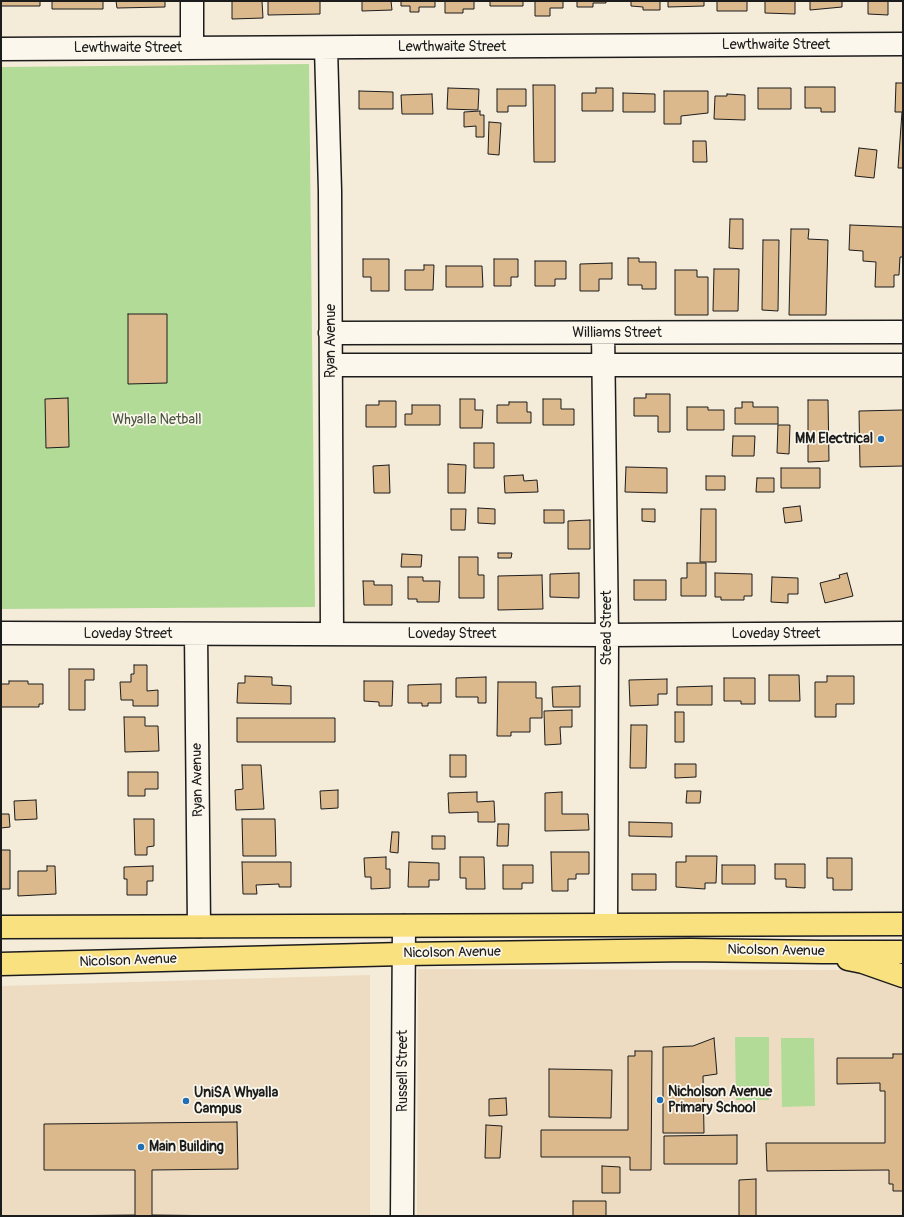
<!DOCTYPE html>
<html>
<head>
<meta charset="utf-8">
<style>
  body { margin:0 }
  #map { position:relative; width:904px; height:1217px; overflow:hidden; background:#f5ebd9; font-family:Pangolin,sans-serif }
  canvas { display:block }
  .frame { position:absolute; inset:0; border:2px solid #1c1c1c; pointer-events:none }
</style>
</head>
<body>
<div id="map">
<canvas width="904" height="1217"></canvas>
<div class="frame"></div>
</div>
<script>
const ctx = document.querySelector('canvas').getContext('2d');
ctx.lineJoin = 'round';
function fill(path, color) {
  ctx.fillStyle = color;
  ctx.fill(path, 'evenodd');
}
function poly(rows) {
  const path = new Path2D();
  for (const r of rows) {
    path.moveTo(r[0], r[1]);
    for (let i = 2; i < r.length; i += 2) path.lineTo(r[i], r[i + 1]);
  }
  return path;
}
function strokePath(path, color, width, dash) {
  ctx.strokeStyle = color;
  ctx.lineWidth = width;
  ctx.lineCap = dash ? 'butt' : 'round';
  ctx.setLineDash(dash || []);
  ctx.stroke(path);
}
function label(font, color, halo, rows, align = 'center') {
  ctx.font = font + ' Pangolin,sans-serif';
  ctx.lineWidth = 3.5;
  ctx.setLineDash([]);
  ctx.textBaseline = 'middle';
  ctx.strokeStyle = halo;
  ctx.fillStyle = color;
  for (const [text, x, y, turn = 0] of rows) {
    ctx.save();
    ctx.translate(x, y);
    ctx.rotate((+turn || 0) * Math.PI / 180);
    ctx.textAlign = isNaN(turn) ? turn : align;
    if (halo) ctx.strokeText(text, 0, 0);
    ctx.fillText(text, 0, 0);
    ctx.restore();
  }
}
const built = poly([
  [418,969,865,970,903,985,903,1216,417,1216],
  [370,975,370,1216,1,1216,1,986]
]);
const green = poly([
  [309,64,315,607,1,609,1,67],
  [735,1037,769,1037,769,1100,736,1100],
  [781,1038,814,1038,815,1106,782,1107]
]);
const building = poly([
  [1,1,40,1,40,6,1,6,1,1],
  [52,1,103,1,103,9,52,9,52,1],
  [116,1,165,1,165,7,117,8,116,1],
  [232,1,262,1,263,18,232,19,232,1],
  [268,1,320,1,320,14,268,15,268,1],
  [362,1,391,1,392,10,362,11,362,1],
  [401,1,435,1,435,7,419,7,419,12,410,12,410,6,401,6,401,1],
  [445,1,474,1,474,9,463,9,463,13,445,13,445,1],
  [490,1,523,1,523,6,490,6,490,1],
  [535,1,563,1,563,8,550,8,550,16,535,16,535,1],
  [577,1,606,1,606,3,593,3,593,7,577,7,577,1],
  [631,1,660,1,660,10,643,10,643,7,631,6,631,1],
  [668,1,704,1,704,6,668,7,668,1],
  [717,1,747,1,747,11,717,11,717,1],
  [765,1,795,1,795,14,765,13,765,1],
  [810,1,842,1,842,7,810,10,810,1],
  [868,1,888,1,888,15,868,14,868,1],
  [896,83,903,83,903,168,898,168,902,112,895,112,896,83],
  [533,85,555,85,555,162,534,162,533,85],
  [805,87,835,87,835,112,821,112,821,108,805,108,805,87],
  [448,88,479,89,478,110,447,109,448,88],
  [596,88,613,88,613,111,582,111,582,93,596,93,596,88],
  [758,88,791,88,791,109,758,109,758,88],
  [497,89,526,89,526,106,508,106,508,112,497,112,497,89],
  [359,91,393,92,393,109,359,109,359,91],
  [664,91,708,91,708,113,681,116,681,124,664,124,664,91],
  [623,93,655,94,655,112,623,112,623,93],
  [432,94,433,114,402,114,401,95,432,94],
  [727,94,745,95,745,120,714,119,715,96,727,96,727,94],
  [480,111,480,115,484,115,484,137,476,137,476,126,464,127,464,112,480,111],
  [489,122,501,123,499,155,488,154,489,122],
  [693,141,706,141,707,162,693,162,693,141],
  [859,148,877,150,874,178,855,176,859,148],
  [730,219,743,219,743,249,729,248,730,219],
  [850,225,903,227,903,257,900,257,899,275,894,275,894,287,875,287,876,262,863,261,863,251,849,250,850,225],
  [791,229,809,229,808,239,828,240,826,315,789,315,791,229],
  [763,240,779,240,778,311,762,310,763,240],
  [628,258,639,258,639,262,656,262,656,289,642,289,642,285,628,285,628,258],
  [363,259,389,259,389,291,371,291,371,277,363,277,363,259],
  [494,259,518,259,518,277,511,277,511,286,494,286,494,259],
  [535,261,566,261,566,279,555,279,555,286,535,286,535,261],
  [612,263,612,279,599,279,599,291,580,291,580,264,612,263],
  [424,265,434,265,433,290,405,290,405,270,424,270,424,265],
  [446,266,482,266,483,287,446,287,446,266],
  [714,269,739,269,738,311,713,311,714,269],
  [675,270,697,270,697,277,708,277,708,315,675,315,675,270],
  [128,314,167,314,167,383,128,384,128,314],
  [646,394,670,394,670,432,658,432,658,416,634,416,634,398,646,398,646,394],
  [68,398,69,447,46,448,45,399,68,398],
  [460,399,475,399,475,410,483,410,482,428,460,428,460,399],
  [543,399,561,399,561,409,574,409,574,425,543,425,543,399],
  [808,400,828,400,829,461,808,462,808,400],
  [379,401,396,401,396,427,366,427,366,405,379,405,379,401],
  [509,402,527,402,527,412,531,412,531,423,497,423,497,405,509,405,509,402],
  [742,402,753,402,753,407,778,407,778,424,735,424,735,408,742,408,742,402],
  [412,405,440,405,440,425,405,425,405,414,412,414,412,405],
  [687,407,708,407,708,410,724,410,724,430,687,430,687,407],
  [903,410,903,466,860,467,859,411,903,410],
  [778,425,790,425,789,454,777,453,778,425],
  [733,436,755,436,754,456,732,456,733,436],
  [474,443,494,443,494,468,474,468,474,443],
  [448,464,466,465,465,493,448,493,448,464],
  [389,465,390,493,374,493,373,466,389,465],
  [626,467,667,468,667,493,625,492,626,467],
  [781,468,820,468,820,488,781,488,781,468],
  [523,475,524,481,537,480,538,492,505,493,504,476,523,475],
  [706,476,725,476,725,490,706,490,706,476],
  [757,478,774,478,774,492,756,492,757,478],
  [800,506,802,521,785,523,783,508,800,506],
  [478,508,495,509,495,524,478,523,478,508],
  [451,509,466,509,465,530,451,530,451,509],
  [642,509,655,509,655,522,642,521,642,509],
  [701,509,716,509,716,562,700,562,701,509],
  [544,510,564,510,564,523,544,523,544,510],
  [590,520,590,549,568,549,568,521,590,520],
  [498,553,512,553,511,558,498,558,498,553],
  [402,554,422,555,421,567,401,567,402,554],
  [459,557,478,557,478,575,484,575,484,598,459,598,459,557],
  [687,563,706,563,706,596,681,596,681,578,687,578,687,563],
  [579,573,579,598,550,597,550,574,579,573],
  [715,573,752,574,752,596,744,596,744,600,721,600,721,597,715,597,715,573],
  [847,573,853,596,825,603,820,583,840,578,839,575,847,573],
  [542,575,543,609,498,610,498,576,542,575],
  [408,577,423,577,423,581,440,581,439,602,417,602,417,599,408,599,408,577],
  [772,577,798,578,798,594,788,594,788,603,771,602,772,577],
  [634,580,666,580,666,600,634,600,634,580],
  [363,581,374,581,374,585,392,585,392,605,364,605,363,581],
  [134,665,147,665,147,691,158,690,158,706,133,706,133,700,121,700,120,682,131,682,131,674,134,674,134,665],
  [69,669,94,669,94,680,85,680,85,710,69,710,69,669],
  [769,675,799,675,800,701,769,701,769,675],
  [245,676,272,677,272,685,291,686,291,704,237,703,238,683,245,683,245,676],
  [827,676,854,676,854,704,836,704,836,717,815,717,815,682,827,682,827,676],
  [486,677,486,703,478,703,478,697,456,697,456,678,486,677],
  [724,678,755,678,755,704,741,704,741,701,724,701,724,678],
  [667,679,667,694,658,694,658,705,630,706,629,680,667,679],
  [9,681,28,681,28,684,43,684,43,704,39,704,39,707,1,707,1,684,9,684,9,681],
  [364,681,393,681,392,706,379,706,379,702,364,701,364,681],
  [498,682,536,682,536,698,542,698,542,718,530,718,530,732,511,732,511,736,497,736,498,682],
  [441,684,441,703,428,703,428,706,422,706,422,703,408,703,408,685,441,684],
  [580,686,580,707,553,707,552,687,580,686],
  [712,686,712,705,677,705,677,687,712,686],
  [572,710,572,727,560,727,561,744,545,745,544,711,572,710],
  [675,712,684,712,684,742,675,742,675,712],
  [124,717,145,717,145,726,158,726,159,751,125,752,124,717],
  [237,718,335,718,335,742,237,742,237,718],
  [631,725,647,725,646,768,630,768,631,725],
  [450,755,466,755,466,777,450,777,450,755],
  [675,764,696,764,696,777,675,778,675,764],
  [242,765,261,765,264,809,236,810,235,790,243,789,242,765],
  [128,772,158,772,158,789,145,789,145,796,128,796,128,772],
  [338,790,338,808,321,809,320,791,338,790],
  [687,791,701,791,700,803,686,803,687,791],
  [477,792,477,802,494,801,495,822,478,822,478,812,449,813,448,793,477,792],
  [562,792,562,814,588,814,589,830,545,831,545,793,562,792],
  [36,800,37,819,15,820,14,801,36,800],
  [1,814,9,814,10,827,1,828,1,814],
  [134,819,154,819,154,846,147,847,147,855,135,855,134,819],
  [242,819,275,819,276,856,243,856,242,819],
  [629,822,672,823,672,837,629,836,629,822],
  [498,824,509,824,508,846,497,846,498,824],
  [392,832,399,832,398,853,390,852,392,832],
  [432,836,445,836,445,849,432,849,432,836],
  [1,850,10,850,10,889,1,889,1,850],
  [551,852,589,852,589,874,576,874,576,879,568,879,568,891,552,891,551,852],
  [686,856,717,856,716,883,705,883,705,889,676,887,676,862,686,862,686,856],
  [386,857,386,869,390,869,390,888,371,889,371,877,365,877,364,858,386,857],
  [460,857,484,857,485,889,466,889,466,878,460,878,460,857],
  [827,858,852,858,852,890,833,890,833,878,827,878,827,858],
  [242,862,291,862,291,887,279,887,279,884,256,885,257,894,243,894,242,862],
  [409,862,439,863,439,880,429,880,429,887,408,887,409,862],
  [775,864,805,864,805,888,786,887,786,879,775,879,775,864],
  [503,865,533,865,533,883,522,883,522,889,503,889,503,865],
  [722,865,755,865,755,884,722,884,722,865],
  [47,866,55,866,56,894,18,896,18,871,47,871,47,866],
  [153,866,153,881,147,881,147,895,127,895,127,879,124,879,124,867,153,866],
  [632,874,656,874,656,890,632,890,632,874],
  [714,1038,717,1074,703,1076,704,1133,663,1133,663,1047,693,1046,714,1038],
  [635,1051,652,1051,651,1170,630,1170,630,1157,541,1157,541,1130,628,1130,628,1056,635,1056,635,1051],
  [893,1054,903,1054,903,1191,893,1191,893,1184,889,1184,889,1170,767,1171,766,1143,885,1143,885,1091,880,1091,880,1083,837,1084,837,1058,893,1058,893,1054],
  [549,1069,612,1070,611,1118,549,1117,549,1069],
  [506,1098,507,1115,489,1116,489,1099,506,1098],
  [237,1122,238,1169,152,1170,152,1215,237,1216,43,1216,135,1215,135,1170,44,1170,44,1124,237,1122],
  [486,1125,502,1126,500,1158,485,1158,486,1125],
  [737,1135,737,1164,664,1164,664,1136,737,1135],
  [602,1166,620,1167,620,1193,602,1193,602,1166],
  [756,1179,756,1216,739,1216,739,1180,756,1179],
  [573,1201,606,1201,606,1216,573,1216,573,1201]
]);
const minor = poly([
  [192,47,192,1],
  [326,48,330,191,332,634],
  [1,49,903,44],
  [330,333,903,332],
  [603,333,607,635,606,924],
  [331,365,903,365],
  [1,633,607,635,903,633],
  [196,634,199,926],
  [402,1216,404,926]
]);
const major = poly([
  [1,927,903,924],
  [848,959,863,962,903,976],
  [1,964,403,954,690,950,822,952,903,952]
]);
const markers = [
  [881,439,4,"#1f6fb2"],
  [660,1100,4,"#1f6fb2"],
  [186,1101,4,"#1f6fb2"],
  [141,1147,4,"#1f6fb2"]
];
const streetNames = [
  ["Lewthwaite Street",776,45],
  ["Lewthwaite Street",452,47],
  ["Lewthwaite Street",128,48],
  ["Williams Street",617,333],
  ["Ryan Avenue",331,341,-90],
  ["Stead Street",607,628,-90],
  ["Loveday Street",128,634],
  ["Loveday Street",452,634],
  ["Loveday Street",776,634],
  ["Ryan Avenue",198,780,-91],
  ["Nicolson Avenue",776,951,1],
  ["Nicolson Avenue",452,953,-1],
  ["Nicolson Avenue",128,961,-2],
  ["Russell Street",403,1071,-90]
];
const parkNames = [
  ["Whyalla Netball",157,420]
];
const poiNames = [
  ["MM Electrical",873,439,"right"],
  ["Nicholson Avenue",668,1092],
  ["Primary School",668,1108],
  ["UniSA Whyalla",194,1093],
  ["Campus",194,1109],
  ["Main Building",149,1147]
];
fill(built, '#eddcc2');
fill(green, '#b2db98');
fill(building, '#dbb98d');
strokePath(building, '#1c1c1c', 1);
strokePath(minor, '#1c1c1c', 25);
strokePath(major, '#1c1c1c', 25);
strokePath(minor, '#fbf7ec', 22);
strokePath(major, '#fae180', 22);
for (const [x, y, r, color] of markers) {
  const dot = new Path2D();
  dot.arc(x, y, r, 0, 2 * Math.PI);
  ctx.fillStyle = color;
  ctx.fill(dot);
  strokePath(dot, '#fbf7ec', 1.5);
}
label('14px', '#1c1c1c', '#fbf7ec', streetNames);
label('14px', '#495541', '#fbf7ec', parkNames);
label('bold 14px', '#1c1c1c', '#fbf7ec', poiNames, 'left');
</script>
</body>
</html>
